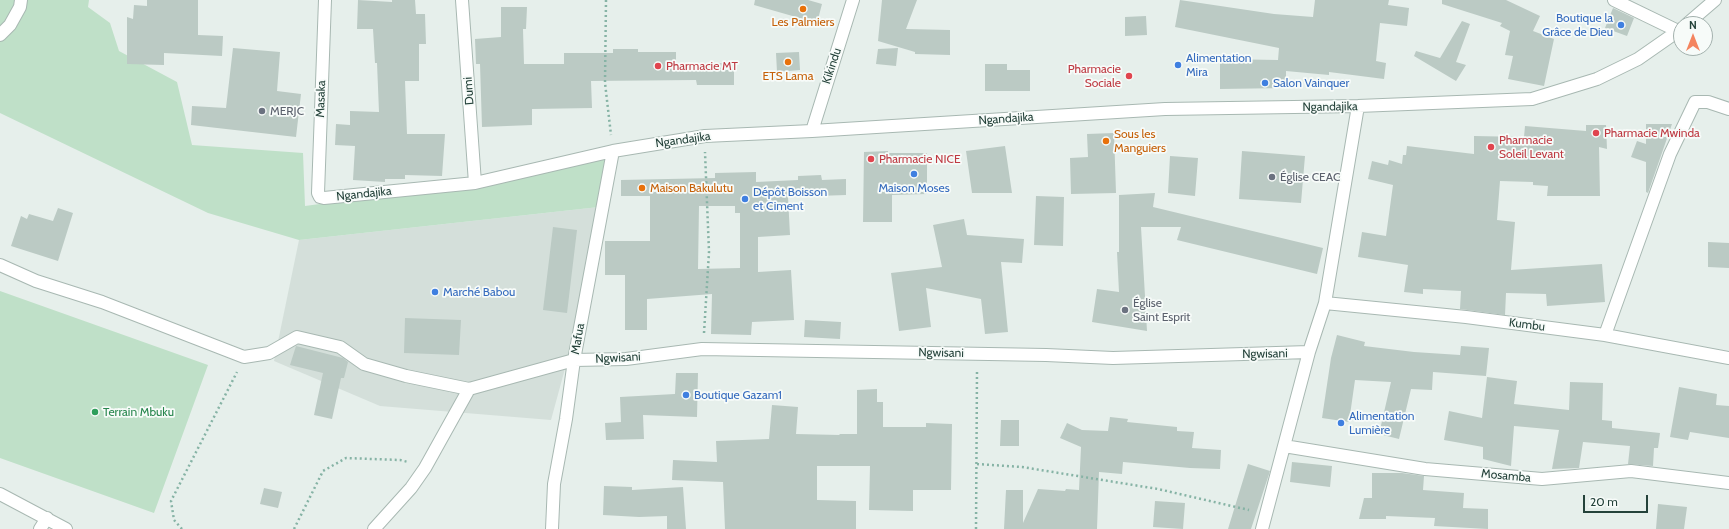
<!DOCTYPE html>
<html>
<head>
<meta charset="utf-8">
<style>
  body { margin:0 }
  #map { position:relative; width:1729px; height:529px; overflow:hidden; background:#e6efeb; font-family:Cabin,sans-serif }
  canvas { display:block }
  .north { position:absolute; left:1673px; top:16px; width:40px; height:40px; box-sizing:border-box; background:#f7fbf9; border:1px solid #a3b1ad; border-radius:50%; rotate:0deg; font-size:11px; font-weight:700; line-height:16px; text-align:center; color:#24423a }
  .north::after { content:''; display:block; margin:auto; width:14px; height:18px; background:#f4845f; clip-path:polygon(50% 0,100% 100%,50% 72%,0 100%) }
  .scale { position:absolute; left:1583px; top:495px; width:65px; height:18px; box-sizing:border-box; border:2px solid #24423a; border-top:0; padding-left:5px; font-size:12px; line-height:14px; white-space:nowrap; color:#24423a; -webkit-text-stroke:3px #f7fbf9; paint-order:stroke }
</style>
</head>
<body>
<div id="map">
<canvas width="1729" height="529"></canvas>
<div class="north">N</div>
<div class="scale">20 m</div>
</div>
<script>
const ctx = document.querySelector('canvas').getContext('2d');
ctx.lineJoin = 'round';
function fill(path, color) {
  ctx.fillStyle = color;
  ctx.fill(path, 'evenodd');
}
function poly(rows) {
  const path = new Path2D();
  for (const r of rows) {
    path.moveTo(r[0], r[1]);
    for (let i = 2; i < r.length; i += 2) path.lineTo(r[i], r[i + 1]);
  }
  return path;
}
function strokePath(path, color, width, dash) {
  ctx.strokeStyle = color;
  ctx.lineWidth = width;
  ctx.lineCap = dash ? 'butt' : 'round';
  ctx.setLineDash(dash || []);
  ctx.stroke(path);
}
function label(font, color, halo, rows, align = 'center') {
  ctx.font = font + ' Cabin,sans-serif';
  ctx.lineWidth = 3.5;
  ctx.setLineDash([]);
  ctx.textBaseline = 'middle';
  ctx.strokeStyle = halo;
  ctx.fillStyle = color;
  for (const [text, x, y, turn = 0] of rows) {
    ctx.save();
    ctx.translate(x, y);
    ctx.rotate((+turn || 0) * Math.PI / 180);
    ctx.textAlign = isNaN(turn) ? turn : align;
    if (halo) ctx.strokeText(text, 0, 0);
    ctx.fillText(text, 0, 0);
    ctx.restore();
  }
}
const built = poly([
  [599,207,572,343,551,420,380,406,274,361,299,240]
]);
const green = poly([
  [0,0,89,0,88,7,110,23,119,51,177,82,192,145,303,153,305,206,475,183,613,151,599,207,299,240,208,213,0,113],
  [0,291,208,365,154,513,0,458]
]);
const building = poly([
  [147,0,198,0,198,35,223,36,222,56,164,53,164,65,127,64,127,17,133,19,134,5,147,6],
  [358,0,392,2,392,0,415,0,416,14,425,14,426,44,419,44,419,81,405,81,407,134,445,134,442,176,405,175,405,179,385,179,385,182,353,180,355,146,335,145,336,124,350,125,350,111,379,112,377,63,375,63,373,29,357,29],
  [755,0,808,0,822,4,817,23,754,5],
  [882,0,917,0,906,29,950,30,950,55,915,54,915,52,878,41],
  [1180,0,1274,14,1313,17,1315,0,1389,0,1388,5,1409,8,1407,26,1380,23,1376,61,1386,63,1384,79,1329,72,1329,75,1286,71,1286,88,1220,89,1220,59,1278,60,1279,48,1175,27],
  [1442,0,1506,0,1540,16,1533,31,1554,39,1544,86,1508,79,1513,56,1505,55,1510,31,1500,26,1502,23,1442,4],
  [501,7,527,7,526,29,523,29,524,64,564,64,564,53,613,53,613,49,638,49,638,52,676,52,676,64,734,63,734,85,697,85,696,80,591,81,592,108,532,109,532,125,482,127,480,64,476,64,475,39,501,37],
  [1613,8,1634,18,1627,36,1605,28],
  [1146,16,1147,35,1125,36,1125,17],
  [1462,21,1470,24,1456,62,1466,65,1456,81,1414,56,1416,51,1440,58],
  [233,48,280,52,277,91,301,94,296,137,191,125,192,106,226,108],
  [898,48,896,66,876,64,878,49],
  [799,52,800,70,777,72,776,53],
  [985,64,1007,64,1007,70,1030,70,1030,91,985,91],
  [1646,124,1672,124,1648,193,1646,192,1646,162,1631,157,1637,141,1646,144],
  [1586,125,1606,125,1607,149,1599,147,1600,196,1547,196,1548,186,1533,185,1533,182,1500,181,1497,220,1515,222,1511,270,1602,264,1605,302,1547,306,1546,294,1506,293,1505,315,1460,309,1461,291,1423,289,1423,294,1404,292,1408,265,1358,257,1362,232,1386,236,1393,185,1368,179,1372,161,1388,165,1389,160,1402,164,1403,155,1406,155,1407,146,1474,154,1474,136,1524,137,1525,126,1586,131],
  [1114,133,1116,193,1071,194,1070,158,1088,157,1087,134],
  [1005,146,1012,193,972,193,966,151],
  [888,151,888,153,927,153,927,194,892,195,892,222,863,222,864,152],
  [1242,151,1305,156,1301,203,1239,199],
  [1170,156,1198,158,1195,196,1168,193],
  [756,172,756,182,798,180,798,176,821,175,822,180,846,179,846,195,788,197,790,235,758,237,758,272,791,270,794,320,752,322,751,335,711,334,712,294,647,299,647,330,625,330,625,275,605,275,605,241,650,241,650,196,621,196,621,180,715,178,715,173],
  [699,206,735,206,735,213,740,213,740,268,698,269],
  [1155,193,1153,207,1323,248,1317,274,1177,240,1181,227,1141,227,1147,331,1092,322,1097,289,1119,292,1117,252,1119,252,1119,195],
  [1036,196,1064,197,1063,246,1034,245],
  [58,208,73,213,58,261,11,246,21,216,27,219,29,214,53,221],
  [964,219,967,235,1024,239,1022,263,1001,262,1008,332,985,334,981,299,926,288,931,327,899,331,891,273,942,267,933,225],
  [553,227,577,230,567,313,543,310],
  [1708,242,1729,243,1729,268,1708,267],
  [405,318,461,320,459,355,404,353],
  [805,320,841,322,840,339,804,337],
  [1337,335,1365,342,1364,346,1414,352,1460,355,1461,346,1489,348,1486,376,1433,372,1432,390,1411,389,1399,439,1379,434,1391,382,1355,380,1349,422,1322,418,1331,358],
  [296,346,343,358,348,362,344,378,341,378,332,419,314,415,323,373,290,365],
  [676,373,698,373,697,417,643,415,644,439,606,440,605,423,621,422,620,397,675,394],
  [1487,377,1517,381,1514,404,1569,410,1570,382,1603,383,1602,420,1612,421,1612,428,1660,433,1658,448,1654,448,1653,466,1628,464,1630,446,1583,442,1579,468,1552,469,1559,430,1514,426,1511,466,1483,459,1483,447,1444,440,1449,411,1482,418],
  [1679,387,1717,394,1716,405,1729,406,1729,438,1690,432,1688,440,1670,437],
  [877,389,877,402,883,402,883,427,926,427,926,423,952,424,951,490,913,490,913,511,869,510,870,466,817,466,817,500,856,501,856,529,725,529,723,482,672,480,673,460,717,462,716,441,769,439,772,405,798,407,796,434,840,435,839,434,857,434,857,390],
  [1110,417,1128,419,1127,422,1177,427,1177,431,1194,432,1192,448,1221,450,1220,469,1190,468,1123,462,1122,474,1099,472,1097,529,1004,529,1006,490,1023,490,1023,523,1038,489,1065,491,1066,489,1079,490,1081,447,1060,438,1067,423,1082,430,1108,431],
  [1001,420,1019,420,1019,446,1000,446],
  [1292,462,1332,466,1330,487,1290,482],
  [1248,464,1270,471,1251,529,1228,529],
  [1372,473,1402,473,1424,476,1423,490,1464,493,1463,508,1488,509,1488,529,1434,526,1435,518,1386,516,1386,519,1359,519,1364,498,1372,498],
  [604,486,632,487,632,490,683,487,686,529,667,529,667,516,639,517,603,515],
  [264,488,282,492,278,508,260,504],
  [1155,501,1185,503,1183,529,1153,527],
  [1658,504,1687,507,1684,529,1656,529]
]);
const path = poly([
  [606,0,605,83,611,135],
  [704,333,709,252,705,152],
  [977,464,1022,467,1158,489,1249,510],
  [182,529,174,520,171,501,237,372],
  [294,529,323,471,346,458,400,460,408,462],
  [976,529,977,370]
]);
const minor = poly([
  [325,0,318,193,320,197,324,198,475,183,613,151,705,136,812,131,1165,109,1358,106,1532,99,1597,79,1638,59,1681,29],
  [462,0,475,183],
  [1614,0,1678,31],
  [1687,24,1715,0],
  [0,35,10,25,20,7,21,0],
  [812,131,853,0],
  [0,265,36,281,102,302,244,357,269,353,297,337,340,347,364,364,406,376,469,389,574,360,626,359,702,349,1046,355,1113,358,1309,352],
  [1325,303,1466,317,1605,335,1729,358],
  [1605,335,1670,154,1695,102,1708,102,1729,109],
  [1284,446,1425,469,1542,479,1631,471,1729,483],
  [0,494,66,529],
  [40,529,47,518],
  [374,529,411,488,425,468,469,389],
  [552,529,554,484,566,419,574,360,613,151],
  [1262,529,1309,352,1325,303,1358,106]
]);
const markers = [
  [803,9,4,"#e8710a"],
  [1621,25,4,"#3f7fe0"],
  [788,62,4,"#e8710a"],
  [1178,65,4,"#3f7fe0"],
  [658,66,4,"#e0444e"],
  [1129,76,4,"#e0444e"],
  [1265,83,4,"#3f7fe0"],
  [262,111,4,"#6b7280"],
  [1596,133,4,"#e0444e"],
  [1106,141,4,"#e8710a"],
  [1491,147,4,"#e0444e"],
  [871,159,4,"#e0444e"],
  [914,174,4,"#3f7fe0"],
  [1272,177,4,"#6b7280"],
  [642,188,4,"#e8710a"],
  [745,199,4,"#3f7fe0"],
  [435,292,4,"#3f7fe0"],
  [1125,310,4,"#6b7280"],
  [686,395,4,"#3f7fe0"],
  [95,412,4,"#2e9e5b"],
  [1341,423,4,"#3f7fe0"]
];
const shopNames = [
  ["Boutique la",1613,18,"right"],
  ["Grâce de Dieu",1613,32,"right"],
  ["Alimentation",1186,58],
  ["Mira",1186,72],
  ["Salon Vainquer",1273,83],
  ["Maison Moses",914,188,"center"],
  ["Dépôt Boisson",753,192],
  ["et Ciment",753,206],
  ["Marché Babou",443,292],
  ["Boutique Gazam1",694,395],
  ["Alimentation",1349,416],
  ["Lumière",1349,430]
];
const foodNames = [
  ["Les Palmiers",803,22],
  ["ETS Lama",788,76],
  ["Sous les",1114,134,"left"],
  ["Manguiers",1114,148,"left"],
  ["Maison Bakulutu",650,188,"left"]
];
const healthNames = [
  ["Pharmacie MT",666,66],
  ["Pharmacie",1121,69,"right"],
  ["Sociale",1121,83,"right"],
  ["Pharmacie Mwinda",1604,133],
  ["Pharmacie",1499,140],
  ["Soleil Levant",1499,154],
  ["Pharmacie NICE",879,159]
];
const streetNames = [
  ["Kikindu",832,66,-72],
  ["Dumi",469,91,-94],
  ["Masaka",321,99,-88],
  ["Ngandajika",1330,107,-1],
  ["Ngandajika",1006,119,-4],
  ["Ngandajika",683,140,-8],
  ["Ngandajika",364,194,-6],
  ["Kumbu",1527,325,7],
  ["Mafua",578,339,-80],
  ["Ngwisani",941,353,1],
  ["Ngwisani",1265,354,-1],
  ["Ngwisani",618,358,-3],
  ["Mosamba",1506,476,5]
];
const worshipNames = [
  ["MERJC",270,111],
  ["Église CEAC",1280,177],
  ["Église",1133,303],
  ["Saint Esprit",1133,317]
];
const leisureNames = [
  ["Terrain Mbuku",103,412]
];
fill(built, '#d4dfda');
fill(green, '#bfe0c8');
fill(building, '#bbcac4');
strokePath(minor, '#a8b8b2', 14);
strokePath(path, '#86b3a5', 2.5, [2, 3]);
strokePath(minor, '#fff', 12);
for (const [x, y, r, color] of markers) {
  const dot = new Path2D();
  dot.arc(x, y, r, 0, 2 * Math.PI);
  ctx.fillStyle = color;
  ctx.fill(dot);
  strokePath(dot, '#f7fbf9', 1.5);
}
label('12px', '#366cbe', '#f7fbf9', shopNames, 'left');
label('12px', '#c56008', '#f7fbf9', foodNames);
label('12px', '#be3a42', '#f7fbf9', healthNames, 'left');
label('12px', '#24423a', '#f7fbf9', streetNames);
label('12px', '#5b616d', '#f7fbf9', worshipNames, 'left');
label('12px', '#27864d', '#f7fbf9', leisureNames, 'left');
</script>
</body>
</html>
